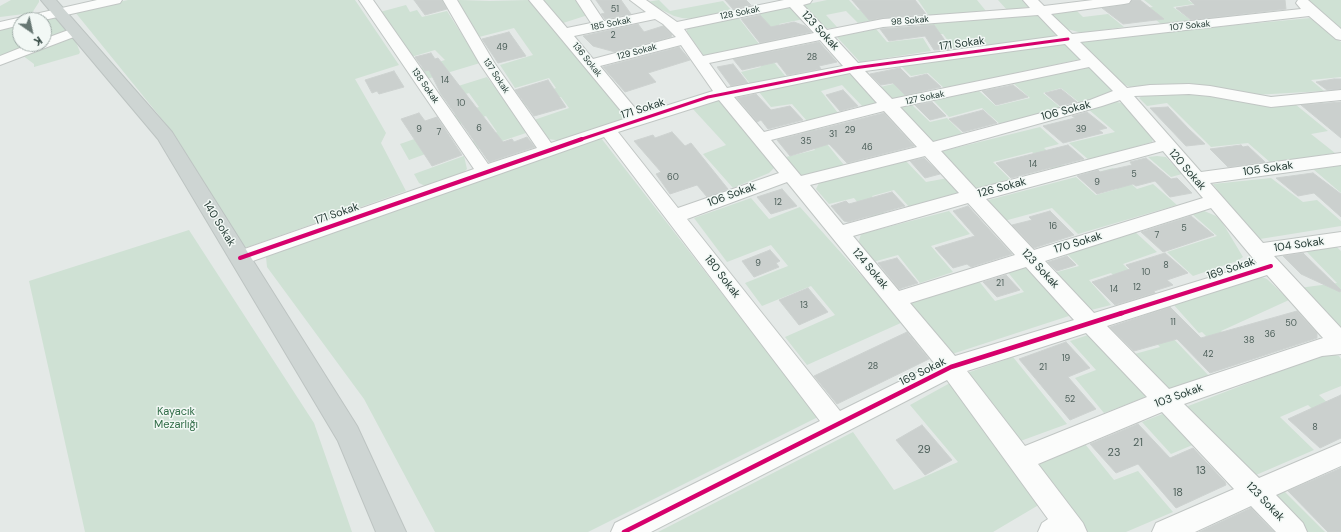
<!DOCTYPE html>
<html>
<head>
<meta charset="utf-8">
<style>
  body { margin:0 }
  #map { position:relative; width:1341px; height:532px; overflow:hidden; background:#e4e9e7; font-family:"DM Sans",sans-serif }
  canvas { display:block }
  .north { position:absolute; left:12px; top:12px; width:40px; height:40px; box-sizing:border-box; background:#f2f8f5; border:1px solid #a0aca8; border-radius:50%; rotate:146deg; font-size:11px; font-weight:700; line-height:16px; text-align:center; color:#243a34 }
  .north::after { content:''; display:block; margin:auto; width:14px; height:18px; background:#677773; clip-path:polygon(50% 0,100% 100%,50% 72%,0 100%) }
</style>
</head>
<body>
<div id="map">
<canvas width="1341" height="532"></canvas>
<div class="north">K</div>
</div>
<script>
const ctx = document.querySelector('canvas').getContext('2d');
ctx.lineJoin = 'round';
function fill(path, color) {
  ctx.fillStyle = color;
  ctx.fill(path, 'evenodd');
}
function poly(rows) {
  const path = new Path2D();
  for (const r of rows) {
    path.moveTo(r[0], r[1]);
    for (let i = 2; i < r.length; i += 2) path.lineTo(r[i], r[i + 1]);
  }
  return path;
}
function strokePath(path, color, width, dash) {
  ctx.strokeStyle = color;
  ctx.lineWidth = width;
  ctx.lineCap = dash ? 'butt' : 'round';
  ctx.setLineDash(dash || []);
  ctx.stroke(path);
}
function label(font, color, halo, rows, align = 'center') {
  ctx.font = font + ' "DM Sans",sans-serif';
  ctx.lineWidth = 3;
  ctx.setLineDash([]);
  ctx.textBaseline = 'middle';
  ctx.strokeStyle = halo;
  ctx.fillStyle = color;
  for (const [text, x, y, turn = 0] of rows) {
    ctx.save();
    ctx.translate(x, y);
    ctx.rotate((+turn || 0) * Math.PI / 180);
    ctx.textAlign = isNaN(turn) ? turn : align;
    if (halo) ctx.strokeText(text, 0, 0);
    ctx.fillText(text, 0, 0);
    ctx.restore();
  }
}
const green = poly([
  [11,0,39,0,39,2,32,13,0,17,0,6],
  [128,0,355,0,399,65,355,79,386,133,381,143,406,191,245,248,174,134,75,12],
  [460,0,490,1,529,0,558,33,627,119,563,141,548,139,534,120,569,108,561,97,527,107,521,100,556,88,549,78,515,88,500,65,533,55,514,28,479,37,457,1],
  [542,0,577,0,588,15,563,23],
  [659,0,670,11,723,1,732,11,692,19,682,18,674,16,646,2],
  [827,0,849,0,858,10,868,8,876,20,858,23,846,11,826,15,837,27,825,29,803,5],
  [918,0,977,0,986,11,929,16],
  [998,0,1022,0,1028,7,1007,10],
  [1144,0,1188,0,1194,4,1173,7,1192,21,1162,25,1142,8,1153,7],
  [1308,0,1341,0,1341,32,1319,16],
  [406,5,410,12,417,10,422,17,447,11,480,63,427,79,420,68,445,60,435,50,411,57,380,12],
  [792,7,804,19,779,24,791,38,781,40,758,13],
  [1075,9,1083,17,1108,14,1124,27,1082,33,1067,29,1050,13],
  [1033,14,1042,18,1057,33,1054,38,954,49,943,34,927,35,919,23],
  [54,16,67,30,44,40,44,20,38,20],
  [738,17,759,44,704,56,687,32,687,29,701,22],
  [1310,18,1341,42,1341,77,1311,80,1324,91,1254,95,1140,86,1130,87,1123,84,1079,40],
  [20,24,20,44,35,44,0,59,0,29],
  [876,29,887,42,923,38,931,51,860,62,837,37],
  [74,37,80,52,79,54,34,67,34,64,22,55],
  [1060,43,1071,46,1081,59,945,89,928,73,911,76,899,64],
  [764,50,786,77,751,85,741,72,761,67,750,53],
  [1089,66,1116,92,1080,103,1061,88,1043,93,1061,108,1001,125,982,108,949,117,933,100,979,91,996,106,1030,98,1013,83],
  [846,73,860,79,879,103,863,107,842,85,821,91,838,113,807,121,792,104,771,107,759,92],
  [487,77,529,132,478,149,472,141,497,132,486,116,460,124,454,115,479,107,469,93,445,100,439,92],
  [911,80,923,93,893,100,880,87],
  [1201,92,1295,104,1328,131,1311,134,1335,153,1271,163,1248,143,1211,147,1167,103,1147,106,1139,98,1145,94],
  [710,100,722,100,775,167,769,173,733,188,703,154,726,145,692,108],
  [1108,102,1117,102,1125,104,1154,137,1152,142,1089,160,1069,143,1115,132,1088,109],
  [912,105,930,122,947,118,964,135,932,143,898,108],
  [1040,127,1059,144,1044,148,1065,167,1052,170,1032,152,993,162,1011,180,973,190,939,152],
  [443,129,453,144,409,160,400,144],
  [815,129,844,165,801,177,786,157,815,150,801,132],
  [601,138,818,417,588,532,435,532,364,399,267,267,266,257,541,156],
  [464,156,467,169,462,174,430,185,423,185,419,183,414,174],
  [1157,156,1166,157,1182,174,1171,177,1148,157],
  [905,160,926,182,948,178,964,193,911,209,894,190,872,196,887,216,872,220,854,198,829,204,816,189,820,181],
  [1341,165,1341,193,1313,169],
  [1113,168,1137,189,1153,184,1177,205,1078,234,1052,208,1004,221,985,201,1076,177,1096,195,1117,189,1098,172],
  [1271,178,1303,202,1317,200,1341,221,1341,226,1260,239,1246,227,1213,184],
  [751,198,769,219,800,207,903,322,807,365,785,337,835,315,811,286,762,306,745,283,788,266,771,245,727,262,694,218],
  [1202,210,1216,216,1222,222,1243,257,1237,261,1193,276,1167,252,1217,236,1191,213],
  [949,211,970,234,931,246,953,272,920,283,898,255,873,262,858,244,861,234],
  [189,230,314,423,352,532,85,532,29,281],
  [1133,230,1157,252,1123,264,1151,292,1137,297,1111,273,1089,280,1111,305,1091,310,1050,274,1079,266,1065,252],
  [1336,246,1341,251,1341,331,1299,288,1337,283,1305,250],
  [1029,264,1075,314,949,355,909,301,978,280,995,301,1024,292,1006,270],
  [1259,276,1267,279,1289,300,1221,331,1251,359,1235,365,1202,332,1199,333,1173,304],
  [1150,314,1209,376,1163,391,1131,355,1160,347,1134,319],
  [1094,333,1151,395,1104,413,1075,378,1096,370,1070,341],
  [1327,353,1339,356,1341,359,1341,386,1319,395,1341,415,1341,436,1308,405,1280,417,1314,450,1249,478,1183,408],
  [1013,357,1067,424,1015,443,964,374],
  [950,383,1042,503,993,532,658,532,853,432,894,490,958,462,910,405],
  [1165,413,1195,444,1171,454,1142,422],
  [1085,444,1114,480,1138,471,1173,512,1126,532,1086,532,1034,464],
  [1283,490,1325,532,1302,532,1268,497]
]);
const building = poly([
  [414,0,442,0,447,9,425,15,414,0],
  [596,0,621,0,631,14,605,19,601,14,605,13,596,0],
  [725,0,746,0,751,5,733,9,725,0],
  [852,0,915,0,926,14,883,18,869,20,852,0],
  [1132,0,1140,0,1164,19,1123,24,1102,8,1129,4,1132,0],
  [1190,0,1285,0,1286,9,1191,20,1176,8,1195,5,1190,0],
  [760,15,771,27,794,22,805,26,811,32,760,43,741,19,760,15],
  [638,24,644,32,663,26,672,35,671,37,615,52,593,46,583,36,638,24],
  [934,25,951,49,934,50,925,36,889,41,880,29,934,25],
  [509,32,526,56,498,63,482,39,509,32],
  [819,42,837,62,819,66,821,69,787,75,777,62,742,70,733,59,819,42],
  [679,47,690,60,648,73,656,82,625,92,603,67,679,47],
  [431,53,435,59,438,58,503,142,512,139,514,142,527,137,535,147,489,162,441,94,429,70,425,71,415,57,431,53],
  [733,64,748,83,731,86,717,67,733,64],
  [900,68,910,78,927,74,941,87,905,95,893,83,881,85,870,74,900,68],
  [394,71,404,87,379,94,377,91,372,93,365,80,394,71],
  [1334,79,1341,79,1341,89,1327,90,1316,82,1334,79],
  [548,80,566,107,534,116,515,90,548,80],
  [1013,85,1028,97,996,105,982,91,1013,85],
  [1061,89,1077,102,1060,106,1045,93,1061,89],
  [843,90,858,106,840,111,826,95,843,90],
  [756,94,771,110,790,106,803,120,768,129,761,120,757,122,737,98,756,94],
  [932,102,946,116,930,120,915,105,932,102],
  [1341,102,1341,138,1301,105,1341,102],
  [1168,107,1189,129,1205,144,1186,146,1150,108,1168,107],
  [983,110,997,123,963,132,949,119,983,110],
  [1087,112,1107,128,1099,130,1103,133,1063,143,1043,126,1075,118,1072,116,1087,112],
  [419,113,425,121,437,117,462,155,432,166,401,119,419,113],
  [884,113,914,146,847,163,829,144,790,156,777,140,884,113],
  [672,132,685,146,691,143,728,189,707,197,697,185,670,194,656,174,661,172,634,141,653,135,655,138,672,132],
  [1068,145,1084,159,1011,178,996,163,1068,145],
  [1241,145,1243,147,1248,146,1265,162,1228,167,1210,149,1241,145],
  [924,158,940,174,925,178,910,161,924,158],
  [1146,158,1171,179,1177,178,1192,193,1170,197,1155,181,1136,186,1133,184,1097,194,1077,176,1098,170,1100,172,1132,165,1130,162,1146,158],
  [1313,173,1341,194,1341,217,1314,193,1298,196,1276,178,1313,173],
  [782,189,797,206,771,214,757,197,782,189],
  [892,192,905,206,848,222,844,221,831,206,846,201,849,204,892,192],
  [968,206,987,227,1012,254,971,267,967,264,953,268,935,248,975,236,953,211,968,206],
  [1050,211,1074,235,1034,248,1012,225,1032,220,1029,217,1050,211],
  [1191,216,1214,235,1163,252,1141,232,1191,216],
  [770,250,780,261,776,263,779,267,754,277,742,261,770,250],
  [1165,253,1188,273,1167,280,1173,285,1154,291,1155,293,1115,305,1092,282,1130,269,1126,265,1165,253],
  [1303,253,1341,290,1340,292,1301,274,1283,256,1303,253],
  [1067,256,1076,265,1057,271,1048,262,1067,256],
  [897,258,918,283,899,289,878,263,897,258],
  [1006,275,1020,290,997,297,983,282,1006,275],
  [808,288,828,312,799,325,779,300,808,288],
  [1170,307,1201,338,1297,311,1317,333,1317,338,1210,373,1177,339,1134,351,1110,327,1170,307],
  [907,332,929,359,837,404,814,376,907,332],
  [1066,342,1090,368,1068,377,1096,409,1070,420,1019,359,1066,342],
  [1341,395,1341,438,1320,448,1288,419,1341,395],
  [1138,424,1170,458,1193,448,1225,482,1226,485,1176,508,1138,464,1116,473,1090,444,1138,424],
  [922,425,952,460,925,475,896,440,922,425],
  [1341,468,1341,532,1328,532,1288,491,1341,468],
  [1251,508,1274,532,1199,532,1251,508]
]);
const minor = poly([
  [97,0,122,0,120,3,44,20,20,20,20,25,0,30,0,22,97,0],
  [359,0,373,0,488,164,537,148,480,64,443,0,457,0,495,64,551,143,627,118,529,0,543,0,567,28,591,23,576,0,590,0,604,21,646,12,630,0,646,0,677,22,784,0,812,0,810,3,803,5,827,30,883,19,1030,8,1023,0,1038,0,1044,6,1093,0,1131,0,1129,3,1124,4,1051,14,1072,34,1301,9,1296,3,1298,0,1308,0,1341,29,1341,40,1336,39,1309,16,1080,42,1127,88,1150,85,1189,84,1210,86,1271,97,1341,90,1341,100,1271,107,1210,96,1189,94,1134,96,1201,172,1341,153,1341,165,1210,183,1263,243,1341,232,1341,246,1274,256,1341,328,1341,354,1322,356,1184,404,1259,478,1341,443,1341,466,1276,495,1303,523,1307,532,1276,532,1251,506,1195,532,1152,532,1156,523,1234,489,1162,412,1038,464,1083,523,1087,532,1038,532,1042,523,1048,519,947,380,651,532,611,532,615,523,820,421,604,137,247,263,240,265,233,263,230,258,233,253,474,169,359,0],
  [790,7,814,33,703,56,684,29,790,7],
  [1038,15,1058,36,858,63,834,37,883,27,1038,15],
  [655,19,663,24,676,37,593,59,574,36,655,19],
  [820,40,843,66,727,88,709,63,820,40],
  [1065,44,1081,60,892,99,865,71,1065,44],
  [681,45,713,91,640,114,600,66,681,45],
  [1089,67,1113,91,1090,100,933,142,900,107,1089,67],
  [850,73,877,103,764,132,734,97,850,73],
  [719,100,779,173,678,208,618,132,719,100],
  [1120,100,1156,142,976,189,941,151,1102,106,1120,100],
  [884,111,917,147,801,176,771,140,884,111],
  [1163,151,1203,198,1034,250,986,199,1163,151],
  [925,156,959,193,843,225,810,185,925,156],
  [787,182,935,364,840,411,687,219,787,182],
  [968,203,1015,255,899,291,853,236,968,203],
  [1211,208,1257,263,1094,313,1045,261,1211,208],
  [1026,267,1074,320,955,356,910,303,1026,267],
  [1267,275,1323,338,1169,389,1107,326,1267,275],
  [1086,333,1147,397,1025,446,967,371,1086,333],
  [74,28,79,29,81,32,79,35,0,65,0,56,30,44,44,44,44,39,74,28]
]);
const major = poly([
  [41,0,56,0,172,132,357,426,406,532,376,532,338,441,158,139,41,0]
]);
const cyclewayFar2 = poly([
  [579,140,708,97,854,68,1068,39]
]);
const cyclewayFar1 = poly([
  [240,258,582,139],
  [1119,314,1271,266]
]);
const cycleway = poly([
  [624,532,951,367,1122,313]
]);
const numberNames = [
  ["51",615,10],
  ["2",613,36],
  ["49",502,48],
  ["28",812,58],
  ["14",445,81],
  ["10",461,104],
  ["6",479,129],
  ["9",419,130],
  ["39",1081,130],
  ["29",850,131],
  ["7",439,133],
  ["31",833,135],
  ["35",806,142],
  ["46",867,148],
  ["14",1033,165],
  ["5",1134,175],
  ["60",673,178],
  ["9",1097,183],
  ["12",778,203],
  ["16",1053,227],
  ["5",1184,229],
  ["7",1157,236],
  ["9",758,264],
  ["8",1166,266],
  ["10",1146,273],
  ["21",1000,284],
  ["12",1137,288],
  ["14",1114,290],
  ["13",804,306],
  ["11",1173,323],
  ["50",1291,324],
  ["36",1270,335],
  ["38",1249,341],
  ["42",1208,355],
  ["19",1066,359],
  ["28",873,367],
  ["21",1043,368],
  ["52",1070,400],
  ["8",1315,428]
];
const farStreetnames = [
  ["128 Sokak",740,13,-11],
  ["98 Sokak",910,21,-5],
  ["185 Sokak",611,24,-11],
  ["107 Sokak",1190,26,-6],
  ["129 Sokak",637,52,-15],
  ["136 Sokak",587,60,51],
  ["137 Sokak",496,76,56],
  ["138 Sokak",425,86,55],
  ["127 Sokak",925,98,-12]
];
const streetNames = [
  ["123 Sokak",820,31,47],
  ["171 Sokak",962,44,-8],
  ["171 Sokak",643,109,-18],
  ["106 Sokak",1066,111,-15],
  ["105 Sokak",1268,169,-8],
  ["120 Sokak",1187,170,49],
  ["126 Sokak",1002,188,-15],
  ["106 Sokak",732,195,-20],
  ["171 Sokak",337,214,-19],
  ["140 Sokak",219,224,58],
  ["170 Sokak",1078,243,-17],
  ["104 Sokak",1299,245,-8],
  ["124 Sokak",870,269,50],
  ["123 Sokak",1040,269,47],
  ["169 Sokak",1231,269,-18],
  ["180 Sokak",722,277,52],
  ["169 Sokak",923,372,-26],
  ["103 Sokak",1179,396,-20],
  ["123 Sokak",1265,502,46]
];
const parkNames = [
  ["Kayacık",176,412],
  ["Mezarlığı",176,425]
];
const nearNumbernames = [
  ["21",1138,443],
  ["29",924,450],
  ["23",1114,453],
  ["13",1201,471],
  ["18",1178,493]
];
fill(green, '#cfe1d4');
fill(building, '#cbd0ce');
strokePath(building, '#cdd2d0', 1);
strokePath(minor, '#c1c6c4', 2);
strokePath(major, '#bdc4c2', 2);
fill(minor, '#fbfcfb');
fill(major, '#ced5d3');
strokePath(cyclewayFar2, '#d6006c', 3);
strokePath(cyclewayFar1, '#d6006c', 4);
strokePath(cycleway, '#d6006c', 4.5);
label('9px', '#4e605b', null, numberNames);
label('9px', '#243a34', '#f2f8f5', farStreetnames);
label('11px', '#243a34', '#f2f8f5', streetNames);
label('11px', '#326d48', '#f2f8f5', parkNames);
label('11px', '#4e605b', null, nearNumbernames);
</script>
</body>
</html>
